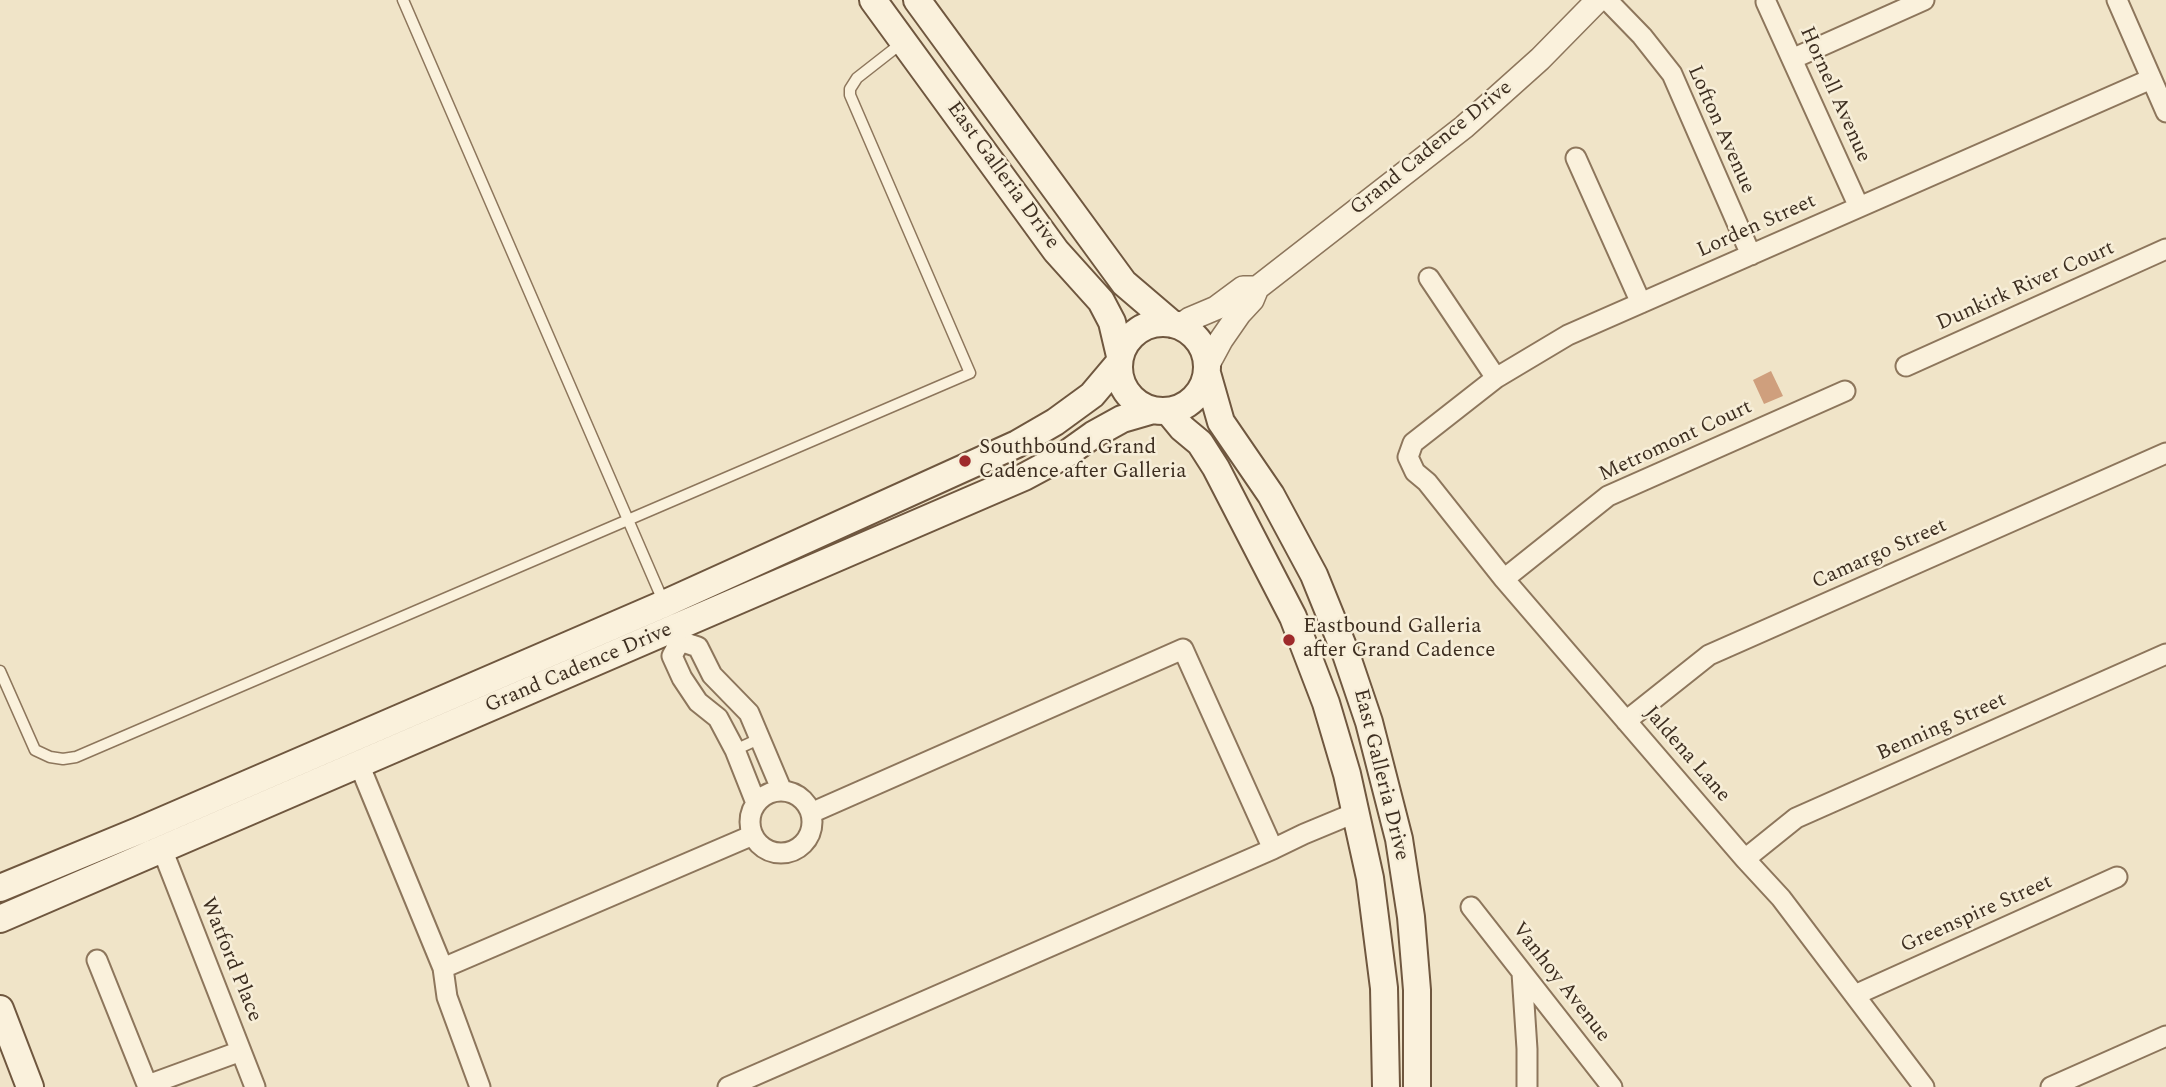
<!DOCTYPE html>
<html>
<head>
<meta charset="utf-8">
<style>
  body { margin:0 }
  canvas { display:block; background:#f0e4c8 }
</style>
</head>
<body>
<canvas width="2166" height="1087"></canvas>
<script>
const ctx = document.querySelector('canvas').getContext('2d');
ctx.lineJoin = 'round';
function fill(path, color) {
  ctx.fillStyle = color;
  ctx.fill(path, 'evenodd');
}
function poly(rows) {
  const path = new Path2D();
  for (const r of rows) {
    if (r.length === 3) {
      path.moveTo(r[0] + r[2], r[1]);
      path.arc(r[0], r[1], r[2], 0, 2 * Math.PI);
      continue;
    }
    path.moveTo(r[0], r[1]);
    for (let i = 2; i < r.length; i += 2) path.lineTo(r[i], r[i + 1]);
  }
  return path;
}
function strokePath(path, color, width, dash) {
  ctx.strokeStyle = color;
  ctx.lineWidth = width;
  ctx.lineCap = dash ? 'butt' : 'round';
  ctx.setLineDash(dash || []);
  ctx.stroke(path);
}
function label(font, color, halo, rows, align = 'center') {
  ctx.font = font + ' Spectral,serif';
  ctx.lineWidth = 5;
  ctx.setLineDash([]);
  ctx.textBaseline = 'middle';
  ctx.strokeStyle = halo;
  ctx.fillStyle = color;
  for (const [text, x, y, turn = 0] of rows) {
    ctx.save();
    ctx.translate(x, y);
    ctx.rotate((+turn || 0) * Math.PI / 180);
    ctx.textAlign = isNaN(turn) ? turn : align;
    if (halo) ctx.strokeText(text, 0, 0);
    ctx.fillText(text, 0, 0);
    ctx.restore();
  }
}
const building = poly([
  [1771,371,1783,396,1764,404,1753,380]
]);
const service = poly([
  [403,0,664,603],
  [0,671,35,750,50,757,63,759,76,757,970,373,850,95,850,89,857,78,903,42],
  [735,750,761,738]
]);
const minor = poly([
  [1607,0,1642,36,1672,74,1751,255],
  [2117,0,2166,112],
  [1766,2,1859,207],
  [1792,59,1924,0],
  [1576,158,1641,303],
  [1429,278,1496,378],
  [1906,366,2166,249],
  [1504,579,1608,496,1845,391],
  [675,628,680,641,698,647,712,675,749,713,782,791],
  [680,641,672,656,682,678,698,702,718,718,735,750,756,803],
  [1626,721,1709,655,2166,453],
  [359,764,443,968,447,997,480,1087],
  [781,822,31],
  [162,849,255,1087],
  [1273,849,1304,834,1357,812],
  [1745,859,1796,818,2166,654],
  [1471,907,1612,1087],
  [97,960,148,1087],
  [443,968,753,835],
  [1522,973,1527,1049,1527,1087],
  [1855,995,2117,877],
  [148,1085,241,1051],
  [728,1087,1273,849,1183,649,811,813],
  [1924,1087,1781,898,1745,859,1504,579,1427,482,1415,472,1408,457,1413,443,1496,378,1568,335,2151,79],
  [2051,1087,2166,1036]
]);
const tertiary = poly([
  [1180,326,1190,319,1216,308,1243,288,1257,288],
  [1207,366,1221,340,1239,314,1252,300,1257,288,1464,127,1540,59,1598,0]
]);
const secondary = poly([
  [873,0,1056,251,1101,301,1112,322,1120,356],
  [917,0,1124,283,1172,324],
  [1163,367,44],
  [1207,373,1221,422,1271,495,1314,575,1346,654,1369,722,1399,839,1411,917,1417,990,1417,1087],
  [1168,411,1182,428,1200,443,1216,468,1293,617,1326,703,1347,774,1370,878,1384,988,1386,1087],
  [0,888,138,831,666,603,1017,444,1055,422,1092,395,1119,363],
  [0,919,1024,477,1065,455,1093,435,1122,419,1153,410],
  [0,1009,30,1087]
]);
const markers = [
  [965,461,7,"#9e2a2b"],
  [1289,640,7,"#9e2a2b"]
];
const streetNames = [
  ["Hornell Avenue",1834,95,66],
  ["Lofton Avenue",1720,130,66],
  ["Grand Cadence Drive",1432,149,-39],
  ["East Galleria Drive",1002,176,54],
  ["Lorden Street",1757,227,-24],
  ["Dunkirk River Court",2026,287,-24],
  ["Metromont Court",1676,442,-25],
  ["Camargo Street",1880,555,-24],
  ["Grand Cadence Drive",579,669,-23],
  ["Benning Street",1942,728,-24],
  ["Jaldena Lane",1686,755,49],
  ["East Galleria Drive",1380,775,76],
  ["Greenspire Street",1977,915,-24],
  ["Watford Place",230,960,68],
  ["Vanhoy Avenue",1560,983,52]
];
const poiNames = [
  ["Southbound Grand",979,449],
  ["Cadence after Galleria",979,473],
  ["Eastbound Galleria",1303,628],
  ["after Grand Cadence",1303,652]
];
fill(building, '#cf9f7d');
strokePath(service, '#8d765c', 13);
strokePath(minor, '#8d765c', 23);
strokePath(tertiary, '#8d765c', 26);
strokePath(secondary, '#6f573f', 30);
strokePath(service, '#faf1dc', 10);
strokePath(minor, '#faf1dc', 19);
strokePath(tertiary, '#faf1dc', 23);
strokePath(secondary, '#faf1dc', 26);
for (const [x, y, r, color] of markers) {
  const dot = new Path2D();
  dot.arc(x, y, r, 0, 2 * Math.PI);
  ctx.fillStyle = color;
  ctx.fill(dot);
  strokePath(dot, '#f7eed8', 2.5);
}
label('21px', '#3d2e20', '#f7eed8', streetNames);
label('21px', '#3d2e20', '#f7eed8', poiNames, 'left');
</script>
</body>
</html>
